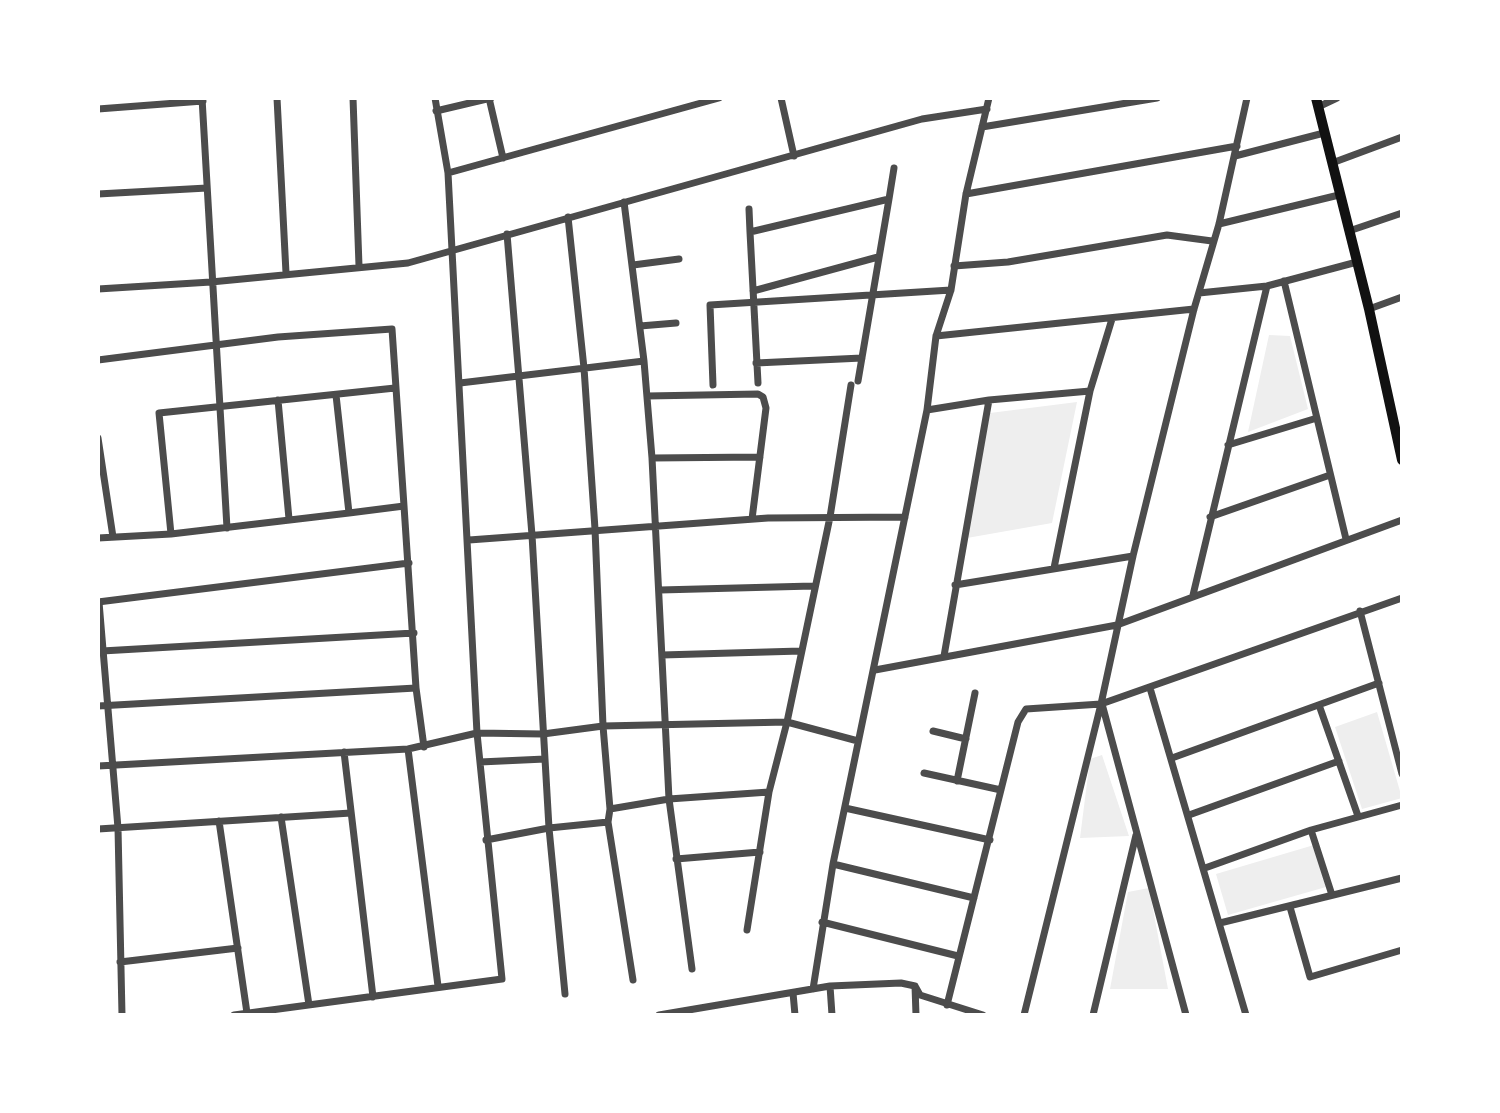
<!DOCTYPE html>
<html>
<head>
<meta charset="utf-8">
<style>
  body { margin:0 }
  #map { position:relative; width:1500px; height:1113px; overflow:hidden; background:#fff; font-family:Signika,sans-serif }
  canvas { display:block }
  .frame { position:absolute; inset:0; border:100px solid #fff; pointer-events:none }
</style>
</head>
<body>
<div id="map">
<canvas width="1500" height="1113"></canvas>
<div class="frame"></div>
</div>
<script>
const ctx = document.querySelector('canvas').getContext('2d');
ctx.lineJoin = 'round';
function fill(path, color) {
  ctx.fillStyle = color;
  ctx.fill(path, 'evenodd');
}
function poly(rows) {
  const path = new Path2D();
  for (const r of rows) {
    path.moveTo(r[0], r[1]);
    for (let i = 2; i < r.length; i += 2) path.lineTo(r[i], r[i + 1]);
  }
  return path;
}
function strokePath(path, color, width, dash) {
  ctx.strokeStyle = color;
  ctx.lineWidth = width;
  ctx.lineCap = dash ? 'butt' : 'round';
  ctx.setLineDash(dash || []);
  ctx.stroke(path);
}
const green = poly([
  [1269,335,1290,336,1308,409,1248,432],
  [1077,402,1052,523,967,538,990,413],
  [1377,712,1402,798,1362,809,1335,727],
  [1102,755,1129,836,1080,838,1090,759],
  [1314,845,1326,887,1228,915,1216,874],
  [1149,888,1168,989,1110,989,1128,892]
]);
const minor = poly([
  [202,98,227,528],
  [277,98,286,273],
  [353,98,359,266],
  [489,98,503,158],
  [781,98,794,156],
  [1318,107,1337,98],
  [98,109,203,101],
  [436,111,491,98],
  [982,127,1157,98],
  [1235,156,1324,133],
  [1332,163,1402,137],
  [448,173,719,98],
  [98,194,207,188],
  [966,194,1237,146],
  [889,199,894,168],
  [624,202,644,361,652,458,669,799,692,969],
  [749,209,750,232],
  [568,217,584,368,595,529,603,726,610,809,608,822,633,980],
  [1219,224,1339,195],
  [1349,231,1402,213],
  [507,234,532,535,549,828,565,994],
  [633,265,679,259],
  [954,266,1008,262,1167,235,1212,241],
  [1284,281,1346,539],
  [98,289,211,282,408,263,922,119,987,109],
  [753,291,878,257],
  [1199,293,1267,286,1357,262],
  [1369,309,1402,297],
  [640,326,676,323],
  [936,336,1194,309],
  [98,360,278,337,392,329,404,506,349,513],
  [756,363,862,358],
  [460,383,644,361],
  [758,383,750,232,889,199,858,381],
  [713,385,710,305,951,290],
  [647,396,758,394,763,397,766,408,752,519],
  [278,400,289,519],
  [927,410,989,400,1090,391],
  [98,438,113,537],
  [1228,445,1317,418],
  [652,458,760,457],
  [404,506,416,688,424,747],
  [1210,517,1330,475],
  [171,534,159,413,395,388],
  [98,538,171,534,349,513,336,395],
  [469,540,768,518,905,517],
  [1054,568,1090,391,1112,319],
  [955,585,1133,556],
  [660,590,813,586],
  [1193,595,1267,286],
  [98,602,409,563],
  [99,602,118,828,122,1015],
  [1360,611,1402,774],
  [102,651,414,633],
  [662,655,801,651],
  [944,656,989,400],
  [875,670,1117,625,1402,520],
  [1150,688,1246,1015],
  [1102,704,1186,1015],
  [1319,705,1358,816],
  [98,706,416,688],
  [933,731,966,739],
  [408,749,438,986],
  [344,752,373,997],
  [1172,758,1379,683],
  [480,762,545,759],
  [98,766,408,749,477,733,543,734,603,726,787,722,858,741],
  [924,773,1001,790],
  [957,781,975,693],
  [845,808,990,840],
  [610,809,669,799,769,792],
  [1189,815,1339,761],
  [281,817,309,1005],
  [219,821,247,1013],
  [98,829,351,813],
  [1311,830,1332,895],
  [486,840,549,828,608,822],
  [676,859,760,852],
  [833,864,974,898],
  [1205,868,1311,830,1402,805],
  [1290,907,1310,977,1402,950],
  [822,922,958,956],
  [1220,923,1402,878],
  [747,930,769,792,787,722,830,517,851,385],
  [120,962,238,948],
  [830,986,901,983,915,986,920,995,983,1015],
  [915,986,916,1015],
  [813,989,833,864,927,410,936,336,951,290,966,194,989,98],
  [793,993,795,1015],
  [947,1005,1018,722,1026,709,1101,704,1402,598],
  [234,1015,502,979,477,733,448,173,435,98],
  [659,1015,830,986,832,1015],
  [1024,1015,1101,704,1133,556,1194,309,1219,224,1247,98],
  [1093,1015,1136,835]
]);
const secondary = poly([
  [1316,98,1369,309,1402,460]
]);
fill(green, '#eee');
strokePath(minor, '#4c4c4c', 7);
strokePath(secondary, '#111', 10);
</script>
</body>
</html>
